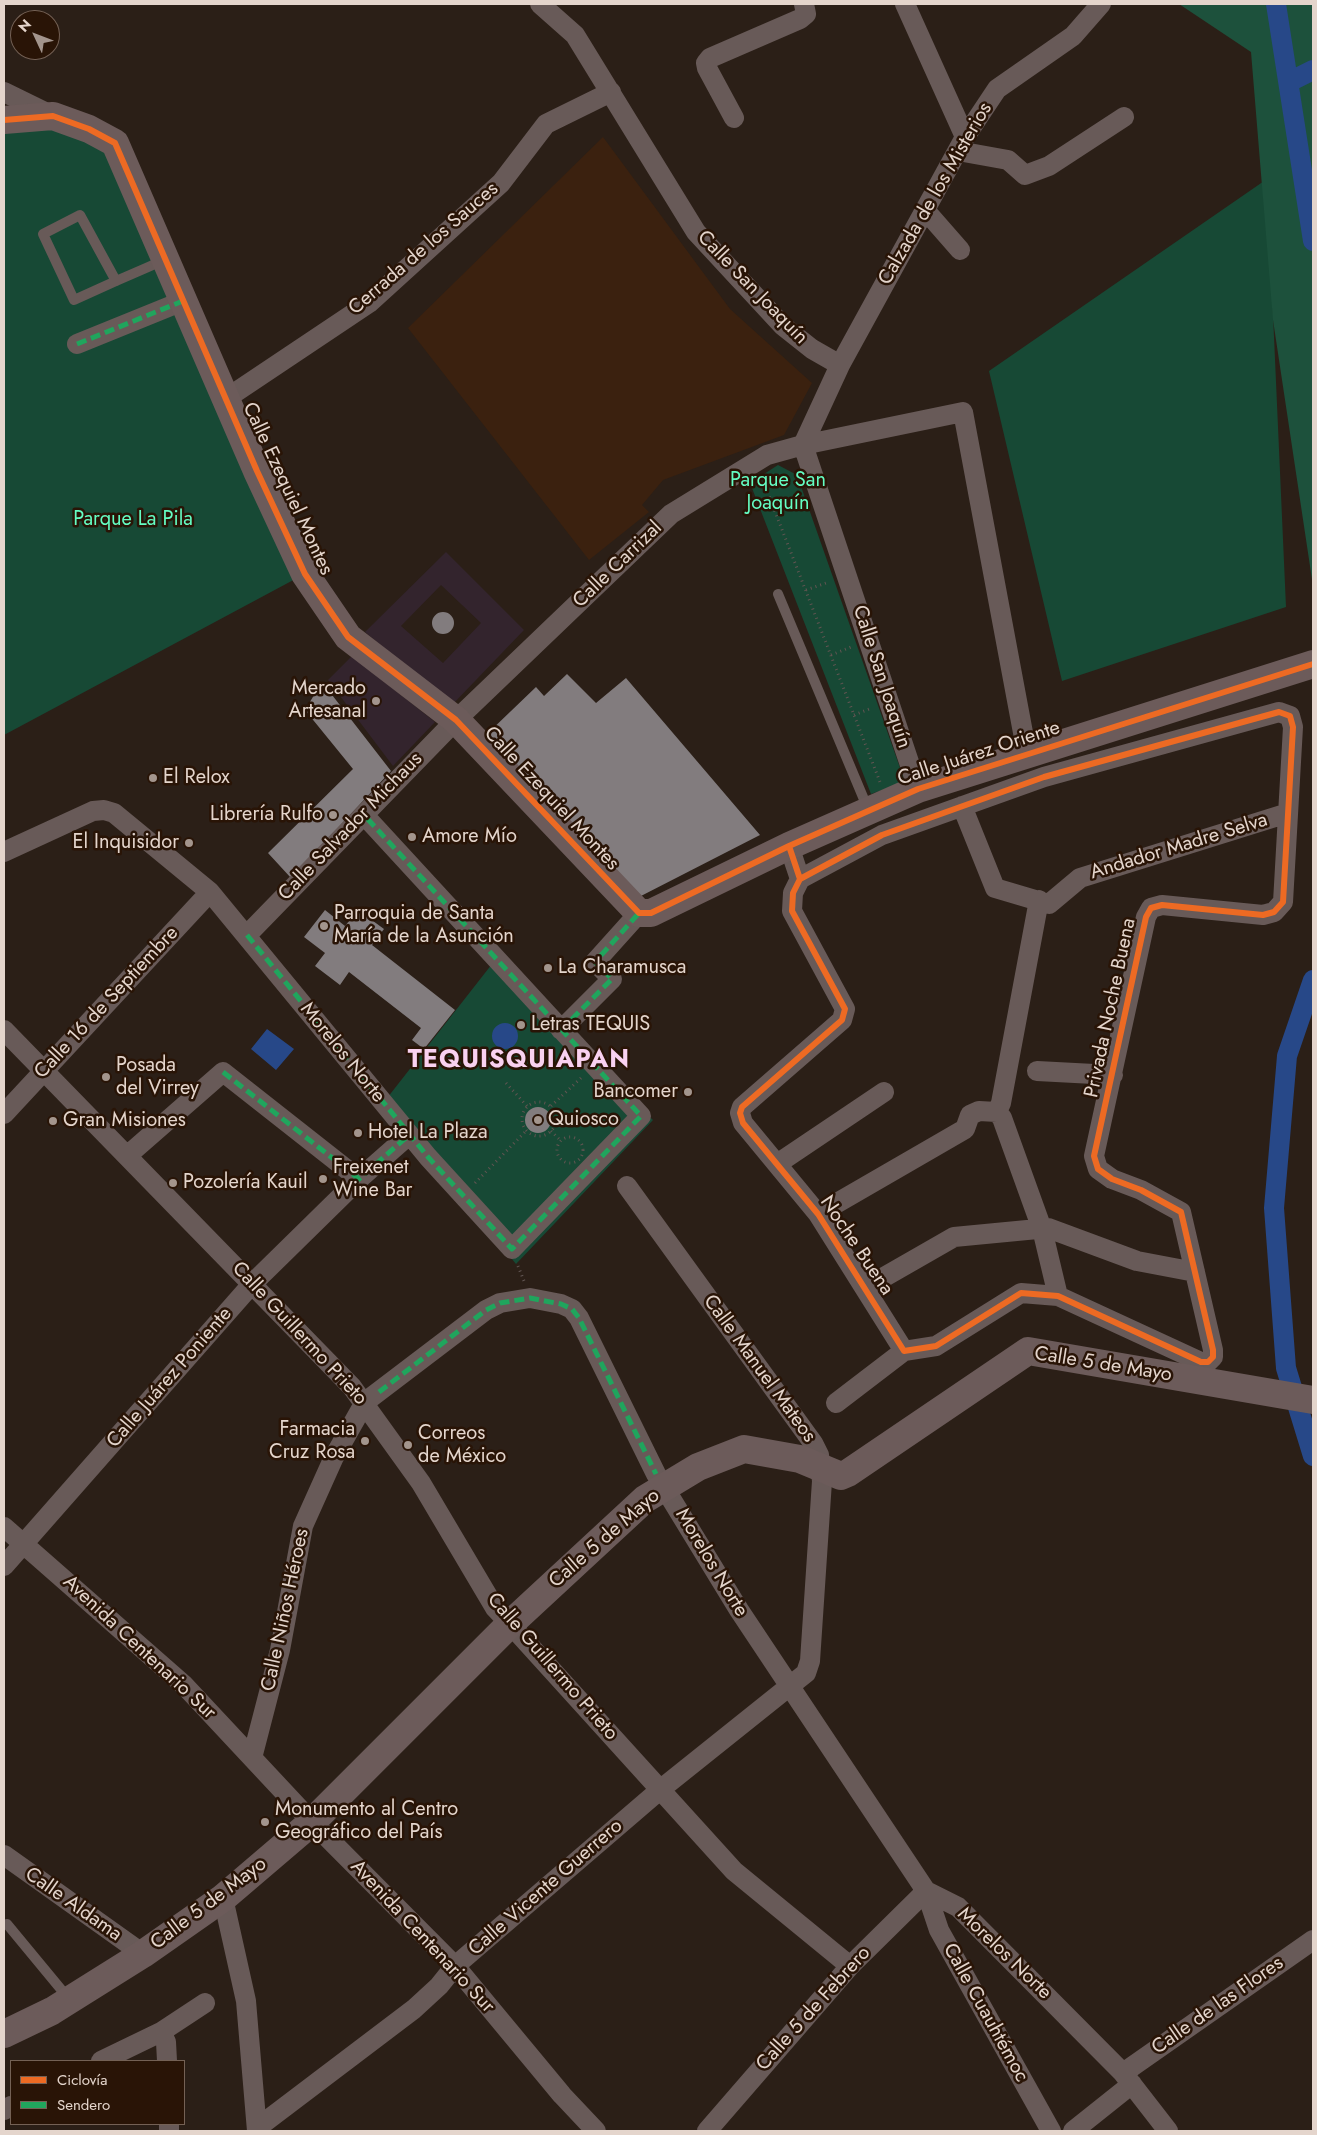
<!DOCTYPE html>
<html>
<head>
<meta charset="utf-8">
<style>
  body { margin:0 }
  #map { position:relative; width:1317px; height:2135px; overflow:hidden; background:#2b1f17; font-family:Jost,sans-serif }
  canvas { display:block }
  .frame { position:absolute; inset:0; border:5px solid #e4d5cc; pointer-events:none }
  .legend { position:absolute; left:10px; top:2060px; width:175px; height:65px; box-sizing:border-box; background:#291406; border:1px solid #746155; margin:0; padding:6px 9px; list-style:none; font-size:15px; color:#e4d5cc }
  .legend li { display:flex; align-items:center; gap:10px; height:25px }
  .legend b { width:25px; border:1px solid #746155 }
  .north { position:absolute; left:10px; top:10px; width:50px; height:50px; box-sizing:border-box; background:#291406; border:1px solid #746155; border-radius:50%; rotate:313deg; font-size:14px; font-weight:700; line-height:20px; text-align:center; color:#e4d5cc }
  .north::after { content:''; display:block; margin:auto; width:18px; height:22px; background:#a3958d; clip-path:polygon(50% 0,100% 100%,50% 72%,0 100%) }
</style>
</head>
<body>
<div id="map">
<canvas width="1317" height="2135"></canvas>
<div class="frame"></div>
<ul class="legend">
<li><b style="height:6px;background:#ed6a23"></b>Ciclovía</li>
<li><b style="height:6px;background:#20a55d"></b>Sendero</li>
</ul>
<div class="north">N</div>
</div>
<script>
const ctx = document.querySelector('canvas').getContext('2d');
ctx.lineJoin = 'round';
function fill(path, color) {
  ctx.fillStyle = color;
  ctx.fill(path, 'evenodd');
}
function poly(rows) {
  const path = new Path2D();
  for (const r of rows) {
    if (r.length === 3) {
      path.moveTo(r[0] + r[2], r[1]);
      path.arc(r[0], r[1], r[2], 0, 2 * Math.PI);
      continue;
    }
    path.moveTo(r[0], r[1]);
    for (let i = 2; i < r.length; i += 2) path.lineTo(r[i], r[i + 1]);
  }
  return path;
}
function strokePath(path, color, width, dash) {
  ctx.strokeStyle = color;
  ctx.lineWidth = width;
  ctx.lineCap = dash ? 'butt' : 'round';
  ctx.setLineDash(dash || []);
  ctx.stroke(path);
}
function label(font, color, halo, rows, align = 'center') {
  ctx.font = font + ' Jost,sans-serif';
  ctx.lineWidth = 5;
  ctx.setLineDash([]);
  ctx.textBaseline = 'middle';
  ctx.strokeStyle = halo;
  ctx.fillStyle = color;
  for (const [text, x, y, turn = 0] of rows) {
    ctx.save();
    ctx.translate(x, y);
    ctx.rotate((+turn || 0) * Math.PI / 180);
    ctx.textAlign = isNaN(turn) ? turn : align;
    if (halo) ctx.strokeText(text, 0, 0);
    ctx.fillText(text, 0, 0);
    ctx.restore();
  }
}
const commercial = poly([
  [446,552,524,630,452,705,365,632],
  [441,585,481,623,443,663,401,626],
  [352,656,435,722,393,766,328,680]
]);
const built = poly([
  [603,137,730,309,812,383,784,435,663,480,642,505,649,512,589,560,408,328]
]);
const green = poly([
  [57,121,111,147,299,577,4,735,4,126],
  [1267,179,1286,607,1062,681,989,371],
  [778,465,797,475,905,782,871,794,750,483],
  [492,964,653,1120,516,1264,384,1102]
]);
const forest = poly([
  [1179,4,1313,4,1313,586,1273,320,1251,52]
]);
const water = poly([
  [505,1036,13],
  [267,1029,294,1049,276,1070,251,1049]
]);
const canal = poly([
  [1276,4,1313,241],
  [1289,82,1313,70],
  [1313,980,1287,1056,1274,1208,1286,1368,1313,1456]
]);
const building = poly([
  [443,623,11],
  [567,674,596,703,626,678,760,835,639,897,486,735,536,687,544,696],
  [322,682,391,771,291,878,268,853,353,769,305,710],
  [325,910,345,926,358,910,384,929,372,945,455,1010,424,1049,412,1040,421,1028,349,972,340,985,315,966,325,953,304,937],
  [538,1120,13]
]);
const path = poly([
  [762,478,880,782],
  [806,590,829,582],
  [831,655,851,647],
  [854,715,872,708],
  [506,1083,527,1106],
  [539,1119,17],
  [551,1106,581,1078],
  [551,1131,561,1141],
  [570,1150,13],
  [475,1183,526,1131],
  [518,1266,524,1281]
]);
const lane = poly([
  [116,281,80,215,43,234,74,300,116,281,146,268,164,260],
  [778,594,868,809],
  [7,1924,69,1999]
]);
const street = poly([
  [540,4,575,35,696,232,783,326,812,349,840,365],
  [905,4,965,137],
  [4,92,53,116],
  [734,118,707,68,706,63,710,58,800,19,806,14,804,4],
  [958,151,1008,160,1025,175,1049,166,1124,117],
  [925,210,960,250],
  [77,344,183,301],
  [227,398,369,303,501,183,546,124,611,92],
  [918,789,803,445,840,365,965,137,997,89,1073,36,1101,4],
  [962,806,995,888,1049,904,1080,878,1288,813],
  [789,846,800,879,793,893,792,911,845,1009,842,1020,742,1107,740,1113,743,1123,818,1214,904,1351,936,1346,1021,1293,1058,1296,1201,1362,1208,1362,1213,1357,1213,1350,1181,1212,1141,1190,1112,1179,1098,1169,1094,1156,1146,917,1151,908,1162,905,1263,915,1274,912,1283,902,1293,727,1290,716,1279,712,1044,777,882,835,800,879],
  [4,852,93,811,104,810,114,813,210,892,428,1157,512,1249,641,1116,364,815],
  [247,935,456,720,671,514,767,455,803,445,963,412,1027,754],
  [4,1030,352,1387,421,1483,495,1608,510,1624,734,1871,850,1966],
  [561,1030,612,979,595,962,639,913],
  [1037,1071,1113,1075],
  [997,1112,1001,1103,1039,900],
  [997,1112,1002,1118,1042,1229,1058,1296],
  [4,1114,210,892],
  [128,1155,223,1072,359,1179],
  [777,1164,884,1092],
  [818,1214,965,1129,970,1115,979,1111,997,1112],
  [865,1288,954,1237,1048,1228,1137,1261,1195,1272],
  [836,1403,904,1351],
  [4,1527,184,1685,312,1822,455,1966,562,2095,596,2131],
  [4,1566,252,1284,359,1179,409,1135],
  [252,1758,280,1650,303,1526,334,1457,365,1402,486,1310,500,1303,530,1298,561,1304,572,1309,579,1318,656,1474,739,1610,926,1891,958,1907,1123,2073,1168,2131],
  [4,1855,143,1954],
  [926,1891,939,1930,1051,2131],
  [223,1898,246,2001,257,2131],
  [161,2032,166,2042,167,2061],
  [101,2061,161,2032,205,2003],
  [1123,2073,1313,1940],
  [4,2110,11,2106],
  [169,2124,169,2131],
  [257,2128,414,2009,439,1986,455,1966,661,1789,806,1673,810,1661,822,1481,819,1455,813,1443,627,1186],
  [707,2131,850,1966,926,1891],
  [1073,2131,1132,2084]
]);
const secondary = poly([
  [4,120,53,116,89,129,115,143,257,471,305,574,348,637,456,720,639,913,651,913,789,846,918,789,1313,664],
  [4,2034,52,2011,143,1954,223,1898,312,1822,510,1624,645,1499,698,1467,744,1449,800,1459,841,1476,848,1473,1028,1351,1313,1400]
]);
const quiet = poly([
  [77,344,183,301],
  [247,935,428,1157,512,1249,641,1116,364,815],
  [561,1030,612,979,595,962,639,913],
  [223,1072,359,1179,409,1135],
  [379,1392,486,1310,500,1303,530,1298,561,1304,572,1309,579,1318,656,1474]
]);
const cycleway = poly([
  [4,120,53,116,89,129,115,143,257,471,305,574,348,637,456,720,639,913,651,913,789,846,918,789,1313,664],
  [789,846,800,879,793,893,792,911,845,1009,842,1020,742,1107,740,1113,743,1123,818,1214,904,1351,936,1346,1021,1293,1058,1296,1201,1362,1208,1362,1213,1357,1213,1350,1181,1212,1141,1190,1112,1179,1098,1169,1094,1156,1146,917,1151,908,1162,905,1263,915,1274,912,1283,902,1293,727,1290,716,1279,712,1044,777,882,835,800,879]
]);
const markers = [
  [376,701,5,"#a3958d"],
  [153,778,5,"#a3958d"],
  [333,815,5,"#a3958d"],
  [412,837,5,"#a3958d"],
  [189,843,5,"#a3958d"],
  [324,926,5,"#a3958d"],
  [548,968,5,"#a3958d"],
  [521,1025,5,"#a3958d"],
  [106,1077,5,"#a3958d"],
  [688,1092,5,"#a3958d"],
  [538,1120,5,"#a3958d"],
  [53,1121,5,"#a3958d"],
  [358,1133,5,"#a3958d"],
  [323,1179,5,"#a3958d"],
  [173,1183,5,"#a3958d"],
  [365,1441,5,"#a3958d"],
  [408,1445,5,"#a3958d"],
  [265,1822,5,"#a3958d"]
];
const streetNames = [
  ["Calzada de los Misterios",936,194,-60],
  ["Cerrada de los Sauces",424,249,-41],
  ["Calle San Joaquín",752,288,46],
  ["Calle Ezequiel Montes",287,489,65],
  ["Calle Carrizal",618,565,-44],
  ["Calle San Joaquín",881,677,72],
  ["Calle Juárez Oriente",979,754,-18],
  ["Calle Ezequiel Montes",551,799,47],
  ["Calle Salvador Michaus",351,827,-46],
  ["Andador Madre Selva",1179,847,-17],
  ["Calle 16 de Septiembre",107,1003,-47],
  ["Privada Noche Buena",1111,1008,-78],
  ["Morelos Norte",342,1053,51],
  ["Noche Buena",856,1246,56],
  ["Calle Guillermo Prieto",299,1334,47],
  ["Calle 5 de Mayo",1103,1365,9],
  ["Calle Manuel Mateos",759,1369,54],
  ["Calle Juárez Poniente",170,1378,-49],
  ["Calle 5 de Mayo",605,1539,-41],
  ["Morelos Norte",711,1563,59],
  ["Calle Niños Héroes",286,1610,-78],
  ["Avenida Centenario Sur",139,1648,43],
  ["Calle Guillermo Prieto",552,1667,49],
  ["Calle Vicente Guerrero",546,1888,-41],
  ["Calle 5 de Mayo",209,1904,-37],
  ["Calle Aldama",73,1905,35],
  ["Avenida Centenario Sur",422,1937,47],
  ["Morelos Norte",1004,1954,44],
  ["Calle de las Flores",1218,2006,-35],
  ["Calle 5 de Febrero",814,2009,-48],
  ["Calle Cuauhtémoc",985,2013,61]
];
const parkNames = [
  ["Parque San",778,481],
  ["Joaquín",778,504],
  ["Parque La Pila",133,520]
];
const poiNames = [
  ["Mercado",366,689,"right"],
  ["Artesanal",366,712,"right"],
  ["El Relox",163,778],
  ["Librería Rulfo",323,815,"right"],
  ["Amore Mío",422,837],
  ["El Inquisidor",179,843,"right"],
  ["Parroquia de Santa",334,914],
  ["María de la Asunción",334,937],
  ["La Charamusca",558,968],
  ["Letras TEQUIS",531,1025],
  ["Posada",116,1066],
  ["del Virrey",116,1089],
  ["Bancomer",678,1092,"right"],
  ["Quiosco",548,1120],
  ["Gran Misiones",63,1121],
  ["Hotel La Plaza",368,1133],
  ["Freixenet",333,1168],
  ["Wine Bar",333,1191],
  ["Pozolería Kauil",183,1183],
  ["Farmacia",355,1430,"right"],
  ["Cruz Rosa",355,1453,"right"],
  ["Correos",418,1434],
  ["de México",418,1457],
  ["Monumento al Centro",275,1810],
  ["Geográfico del País",275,1833]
];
const districtNames = [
  ["TEQUISQUIAPAN",519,1061]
];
fill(commercial, '#33242d');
fill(built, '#3b210f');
fill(green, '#174935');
fill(forest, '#1d513c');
fill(water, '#274888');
strokePath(canal, '#274888', 20);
fill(building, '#827c7e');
strokePath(path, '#615552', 3, [1, 4]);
strokePath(lane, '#685a58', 10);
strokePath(street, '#685a58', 20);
strokePath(secondary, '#6c5b5a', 28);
strokePath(quiet, '#20a55d', 5, [10, 5]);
strokePath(cycleway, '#ed6a23', 6);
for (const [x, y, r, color] of markers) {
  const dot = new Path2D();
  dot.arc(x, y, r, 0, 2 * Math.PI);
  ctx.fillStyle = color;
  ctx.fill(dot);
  strokePath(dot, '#291406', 2);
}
label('20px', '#e4d5cc', '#291406', streetNames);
label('20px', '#64fdc3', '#291406', parkNames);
label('20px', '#e4d5cc', '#291406', poiNames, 'left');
ctx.letterSpacing = '1px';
label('bold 25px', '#f9d1f0', '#291406', districtNames);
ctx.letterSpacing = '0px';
</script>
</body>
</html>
